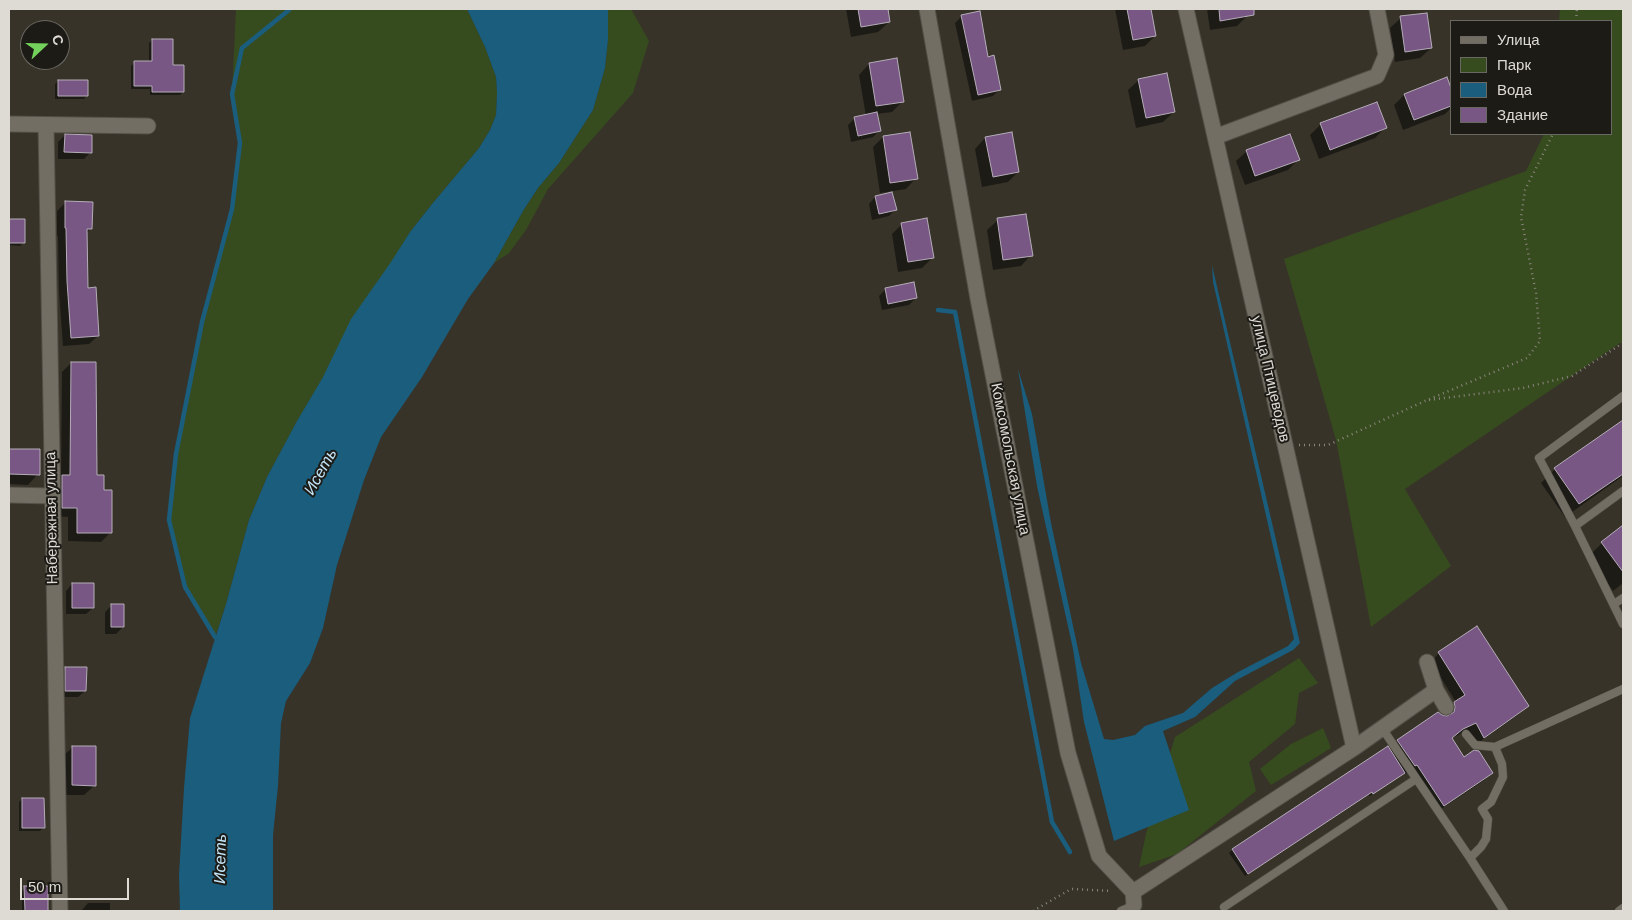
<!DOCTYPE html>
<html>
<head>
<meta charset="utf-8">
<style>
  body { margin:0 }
  #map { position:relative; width:1632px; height:920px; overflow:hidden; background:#373329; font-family:Arial,sans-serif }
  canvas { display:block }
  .frame { position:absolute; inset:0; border:10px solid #dedbd5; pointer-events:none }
  .legend { position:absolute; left:1450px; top:20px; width:162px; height:115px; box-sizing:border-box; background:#1d1b16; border:1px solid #6a6862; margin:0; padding:6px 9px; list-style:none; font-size:15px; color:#dedbd5 }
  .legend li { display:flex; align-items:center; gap:10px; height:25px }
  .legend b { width:25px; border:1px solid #6a6862 }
  .north { position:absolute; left:20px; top:20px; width:50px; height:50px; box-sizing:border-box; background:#1d1b16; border:1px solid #6a6862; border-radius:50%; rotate:69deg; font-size:14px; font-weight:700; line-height:20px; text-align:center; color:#dedbd5 }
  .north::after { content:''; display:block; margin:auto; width:18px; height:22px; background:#74d25c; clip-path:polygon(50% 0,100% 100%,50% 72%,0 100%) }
  .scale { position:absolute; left:20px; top:878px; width:109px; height:22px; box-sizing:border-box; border:2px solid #dedbd5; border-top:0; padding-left:6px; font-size:15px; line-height:18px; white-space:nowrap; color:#dedbd5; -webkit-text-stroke:4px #1d1b16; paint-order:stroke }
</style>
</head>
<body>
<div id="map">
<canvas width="1632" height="920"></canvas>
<div class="frame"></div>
<ul class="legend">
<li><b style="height:6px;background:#726e63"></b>Улица</li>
<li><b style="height:14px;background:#374c1e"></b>Парк</li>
<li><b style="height:14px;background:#1a5d7c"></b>Вода</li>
<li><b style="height:14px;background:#785785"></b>Здание</li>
</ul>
<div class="north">С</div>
<div class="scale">50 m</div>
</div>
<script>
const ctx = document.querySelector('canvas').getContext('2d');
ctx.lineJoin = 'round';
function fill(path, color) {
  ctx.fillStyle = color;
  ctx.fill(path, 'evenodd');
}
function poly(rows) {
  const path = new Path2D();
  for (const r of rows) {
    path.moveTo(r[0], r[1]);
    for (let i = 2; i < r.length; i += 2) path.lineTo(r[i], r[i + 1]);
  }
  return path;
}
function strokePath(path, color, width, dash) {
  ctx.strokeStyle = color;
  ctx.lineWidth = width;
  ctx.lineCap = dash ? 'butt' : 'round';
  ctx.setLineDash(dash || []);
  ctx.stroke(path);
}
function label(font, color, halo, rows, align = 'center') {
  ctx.font = font + ' Arial,sans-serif';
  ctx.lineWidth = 4;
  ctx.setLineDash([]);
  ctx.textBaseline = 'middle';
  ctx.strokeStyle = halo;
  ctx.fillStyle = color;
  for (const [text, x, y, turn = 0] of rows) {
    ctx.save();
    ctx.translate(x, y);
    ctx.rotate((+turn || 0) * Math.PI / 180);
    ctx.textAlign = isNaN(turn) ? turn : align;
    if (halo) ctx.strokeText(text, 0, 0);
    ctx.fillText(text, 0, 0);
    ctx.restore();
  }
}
const green = poly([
  [236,9,467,9,485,47,496,77,497,93,496,115,490,130,479,148,432,204,410,232,297,421,267,477,249,520,226,604,215,637,185,587,169,520,176,454,202,322,233,209,240,143,232,94],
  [608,9,631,9,649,41,633,93,548,189,526,230,509,253,494,263,523,211,538,188,559,163,593,110,605,68,608,40],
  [1560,9,1623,9,1623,341,1405,489,1451,566,1371,627,1336,440,1284,259,1526,171,1544,134,1611,134,1611,21,1559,21],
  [1299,658,1318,683,1299,693,1295,724,1249,762,1256,791,1177,854,1139,867,1146,834,1175,737],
  [1323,728,1331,748,1271,785,1260,769,1291,744]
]);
const water = poly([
  [467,9,608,9,608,40,605,68,593,110,559,163,538,188,523,211,494,263,468,299,422,377,381,437,364,480,337,565,323,628,310,663,286,701,281,723,278,786,273,835,273,911,180,911,179,875,184,788,190,718,226,604,249,520,267,477,297,421,323,377,351,319,391,262,410,232,432,204,479,148,490,130,496,115,497,93,496,77,485,47],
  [1212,265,1300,643,1293,650,1235,681,1195,717,1163,731,1189,810,1114,841,1084,722,1073,649,1037,486,1018,369,1032,414,1051,523,1081,663,1104,739,1113,740,1135,735,1145,726,1183,713,1212,688,1238,672,1288,646,1294,639,1213,282]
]);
const shadow = poly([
  [846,9,887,9,889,22,878,32,851,37],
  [1115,9,1150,9,1155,36,1145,46,1123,50],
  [1207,9,1246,9,1247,16,1237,26,1210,30],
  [962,16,987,58,1000,89,993,96,972,101,955,23],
  [1401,18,1431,48,1420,58,1395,62,1390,28],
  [152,40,172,66,183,92,180,95,150,95,150,89,131,89,131,66,134,63,149,63,149,43],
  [869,64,903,101,892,112,876,114,880,130,873,137,851,142,848,125,854,119,866,116,859,75],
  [1139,80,1174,112,1163,122,1136,128,1128,90],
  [58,81,87,95,84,99,55,99,55,84],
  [1451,92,1451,108,1445,114,1403,130,1394,105,1404,95],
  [1376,103,1385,128,1375,138,1319,159,1310,135,1321,124],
  [65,135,90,153,84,159,58,159,58,142],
  [883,137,916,178,906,189,880,193,873,147],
  [985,138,1018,172,1008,182,982,187,975,149],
  [1247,151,1298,160,1288,170,1245,185,1236,161],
  [875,197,895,210,889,216,872,220,869,204],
  [66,202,91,228,86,234,87,289,98,336,89,344,63,346,59,291,58,236,57,236,57,211],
  [9,220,24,220,23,243,20,246,9,245],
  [998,220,1031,255,1021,266,993,270,987,230],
  [902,224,933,257,922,268,898,272,892,234],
  [886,289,916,298,909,305,882,310,879,296],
  [71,363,96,476,103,491,111,532,101,542,68,541,68,517,54,516,53,485,61,477,62,372],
  [1623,421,1623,476,1565,517,1541,483,1555,469],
  [9,450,39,451,38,474,28,485,9,484],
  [1623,527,1623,583,1613,591,1588,557,1602,543],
  [72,584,93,608,86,614,66,614,66,591],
  [112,605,123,627,116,634,105,634,105,612],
  [1439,653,1528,706,1519,714,1475,745,1467,730,1451,739,1464,758,1492,773,1483,781,1435,813,1408,772,1406,774,1404,772,1370,796,1368,795,1245,876,1229,853,1232,850,1387,748,1389,750,1398,741,1448,718,1446,712,1456,702,1431,662],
  [66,668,85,691,78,697,59,697,59,675],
  [73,747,95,785,84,795,62,795,62,757],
  [22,799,43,828,40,831,19,831,19,802],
  [25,888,46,888,47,911,22,911,22,891],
  [88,903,110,903,110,911,81,911]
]);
const stream = poly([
  [938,310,955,312,1052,822,1070,852],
  [219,641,215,637,185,587,169,520,176,454,202,322,232,209,240,143,232,94,242,48,289,10]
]);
const building = poly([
  [858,9,888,9,890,22,861,27,858,9],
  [1127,9,1151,9,1156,36,1133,40,1127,9],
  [1219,9,1254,9,1254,15,1220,21,1219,9],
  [980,11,988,57,994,55,1001,90,978,95,961,15,980,11],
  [1427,13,1432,48,1405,52,1400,16,1427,13],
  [152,39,173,39,173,65,184,65,184,92,152,92,152,86,134,86,134,61,152,61,152,39],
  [897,58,904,102,876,106,869,63,897,58],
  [1167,73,1175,112,1146,118,1138,79,1167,73],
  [1447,77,1451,88,1451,106,1414,120,1404,94,1447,77],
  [58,80,88,80,88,96,58,96,58,80],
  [1377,102,1387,128,1330,150,1320,123,1377,102],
  [877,112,881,131,858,136,854,117,877,112],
  [910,132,918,179,890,183,883,136,910,132],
  [1012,132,1019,172,993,177,985,137,1012,132],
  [65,134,92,135,92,153,64,152,65,134],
  [1290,134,1300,160,1255,176,1246,150,1290,134],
  [892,192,897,210,879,214,875,196,892,192],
  [65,201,93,202,92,229,87,229,88,288,96,287,99,336,71,338,67,281,66,228,65,228,65,201],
  [1026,214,1033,256,1003,260,997,218,1026,214],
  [927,218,934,258,908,262,901,223,927,218],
  [9,219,25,219,25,243,9,243,9,219],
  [914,282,917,298,888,304,885,288,914,282],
  [71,362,96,362,97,475,104,475,104,490,112,490,112,533,77,533,77,508,62,508,62,475,70,475,71,362],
  [1623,420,1623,474,1579,504,1554,468,1623,420],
  [9,449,40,449,40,475,9,474,9,449],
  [1623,525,1623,572,1601,542,1623,525],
  [72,583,94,583,94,608,72,608,72,583],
  [111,604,124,604,124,627,111,627,111,604],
  [1477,626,1529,706,1484,738,1476,723,1463,729,1452,738,1464,757,1474,750,1479,751,1493,773,1444,806,1417,765,1415,766,1397,740,1438,712,1442,715,1447,716,1454,712,1455,707,1454,702,1465,695,1438,652,1477,626],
  [65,667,87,667,86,691,65,691,65,667],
  [72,746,96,746,96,786,72,785,72,746],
  [1388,746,1405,773,1373,794,1372,792,1248,874,1232,849,1388,746],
  [22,798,44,798,45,828,22,828,22,798],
  [24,886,48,886,48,911,25,911,24,886]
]);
const path = poly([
  [1576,21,1577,9],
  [1429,400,1523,388,1572,376,1623,343],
  [1299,445,1328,445,1425,401,1527,358,1540,341,1536,293,1521,217,1525,190,1553,134],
  [1033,911,1071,889,1112,891]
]);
const lane = poly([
  [1623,396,1539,458,1575,526,1623,624],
  [1575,526,1623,491],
  [1614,604,1623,598],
  [1382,728,1470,858,1504,911],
  [1466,734,1475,745,1495,747],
  [1470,858,1481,847,1486,839,1488,819,1482,809,1491,802,1503,777,1502,764,1495,747,1623,689],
  [1224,907,1416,779],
  [1121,911,1135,905],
  [1619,911,1623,908]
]);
const street = poly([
  [927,9,978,299,1068,753,1099,856,1133,892],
  [1186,9,1354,748],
  [9,124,148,126],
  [46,125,60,911],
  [1215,137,1377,76,1386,55,1377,9],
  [9,495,52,496],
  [1427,662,1436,690],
  [1134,905,1133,892,1354,748,1436,690,1446,707]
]);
const streetNames = [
  ["улица Птицеводов",1270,379,77],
  ["Комсомольская улица",1010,459,79],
  ["Набережная улица",52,518,-91]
];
const waterNames = [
  ["Исеть",321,472,-61],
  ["Исеть",221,859,-89]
];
fill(green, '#374c1e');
fill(water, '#1a5d7c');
fill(shadow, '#0007');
strokePath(stream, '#1a5d7c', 4.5);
fill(building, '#785785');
strokePath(building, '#b5adb8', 1);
strokePath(lane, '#545049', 9);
strokePath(street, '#545049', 17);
strokePath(path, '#89857d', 2.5, [1, 4]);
strokePath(lane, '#726e63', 8);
strokePath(street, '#726e63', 15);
label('15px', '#dedbd5', '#1d1b16', streetNames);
label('italic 16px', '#c4e6f9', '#1d1b16', waterNames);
</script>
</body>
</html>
